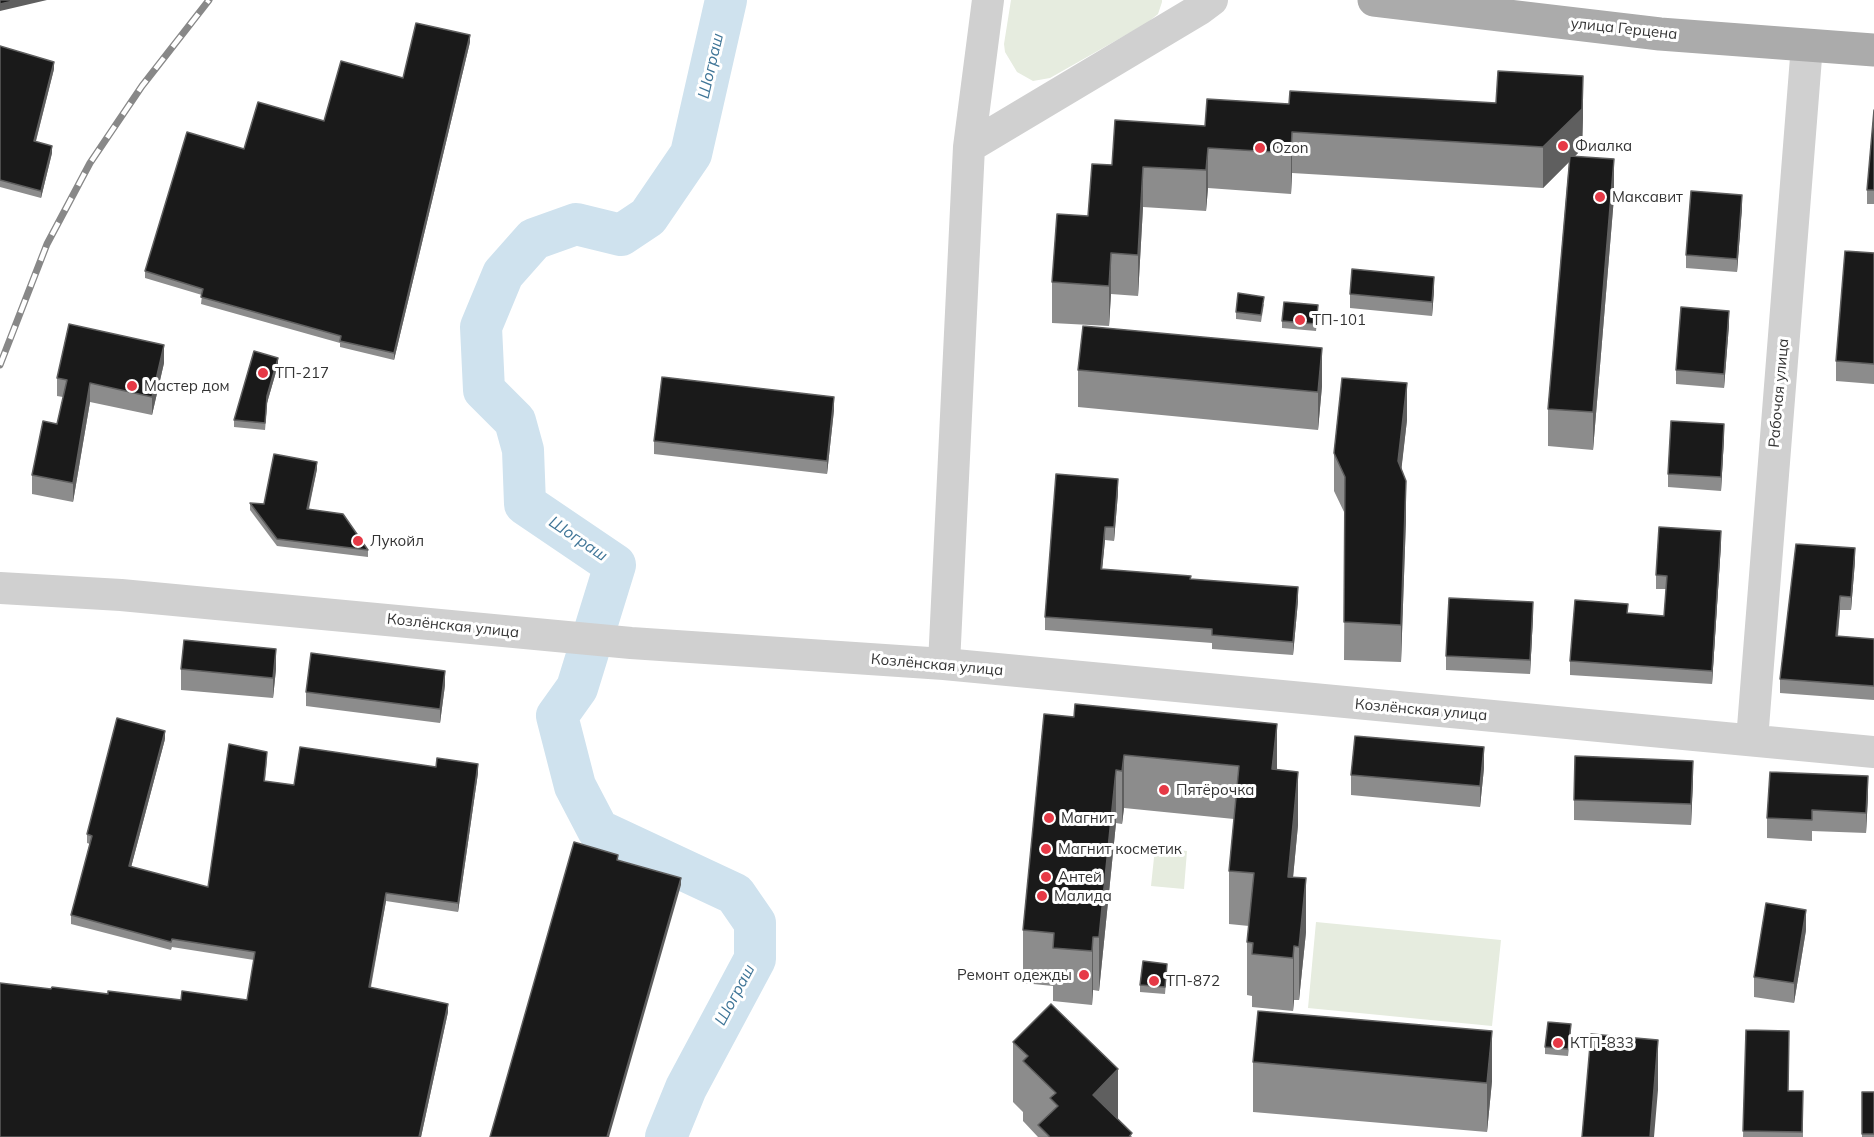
<!DOCTYPE html>
<html>
<head>
<meta charset="utf-8">
<style>
  body { margin:0 }
  canvas { display:block; background:#fff }
</style>
</head>
<body>
<canvas width="1874" height="1137"></canvas>
<script>
const ctx = document.querySelector('canvas').getContext('2d');
ctx.lineJoin = 'round';
function fill(path, color) {
  ctx.fillStyle = color;
  ctx.fill(path, 'evenodd');
}
function poly(rows) {
  const path = new Path2D();
  for (const r of rows) {
    path.moveTo(r[0], r[1]);
    for (let i = 2; i < r.length; i += 2) path.lineTo(r[i], r[i + 1]);
  }
  return path;
}
function strokePath(path, color, width, dash) {
  ctx.strokeStyle = color;
  ctx.lineWidth = width;
  ctx.lineCap = dash ? 'butt' : 'round';
  ctx.setLineDash(dash || []);
  ctx.stroke(path);
}
function label(font, color, halo, rows, align = 'center') {
  ctx.font = font + ' Mulish,sans-serif';
  ctx.lineWidth = 6;
  ctx.setLineDash([]);
  ctx.textBaseline = 'middle';
  ctx.strokeStyle = halo;
  ctx.fillStyle = color;
  for (const [text, x, y, turn = 0] of rows) {
    ctx.save();
    ctx.translate(x, y);
    ctx.rotate((+turn || 0) * Math.PI / 180);
    ctx.textAlign = isNaN(turn) ? turn : align;
    if (halo) ctx.strokeText(text, 0, 0);
    ctx.fillText(text, 0, 0);
    ctx.restore();
  }
}
const green = poly([
  [1011,0,1162,0,1162,2,1158,14,1147,23,1050,78,1033,81,1017,72,1005,52,1004,44],
  [1155,848,1187,851,1184,889,1151,886],
  [1316,922,1501,940,1492,1026,1308,1008]
]);
const river = poly([
  [666,1137,686,1088,755,959,755,923,735,894,598,830,575,786,557,716,577,688,615,565,525,504,523,450,515,421,484,390,481,327,503,274,534,239,576,224,621,235,648,217,691,154,726,0]
]);
const minor = poly([
  [969,147,1200,9,1212,0],
  [0,588,121,595,631,643,944,664,1874,752],
  [944,664,969,147,988,0],
  [1752,740,1807,45]
]);
const major = poly([
  [1374,0,1660,34,1874,50]
]);
const rail = poly([
  [0,365,47,244,90,163,142,86,209,0]
]);
const wall = poly([
  [470,42,394,360,340,347,340,343,201,304,202,295,145,278,145,271,244,149,324,121],
  [0,46,54,69,36,141,52,153,41,198,0,187],
  [1289,104,1583,117,1582,149,1575,156,1614,197,1593,450,1548,446,1548,409,1569,162,1543,188,1292,173,1291,194,1208,188,1206,211,1143,207,1138,296,1111,294,1109,326,1052,323,1052,282,1088,216,1112,165,1205,126],
  [1874,110,1874,204,1867,204,1867,190],
  [1742,208,1737,272,1686,268,1686,255],
  [1874,253,1874,384,1836,381,1836,361],
  [1434,291,1432,316,1350,308,1350,294],
  [1264,304,1261,322,1236,319,1236,312],
  [1318,312,1316,331,1282,328,1282,321],
  [1729,325,1724,388,1676,384,1676,370],
  [164,363,152,415,90,402,73,502,32,494,32,475,57,424,63,397,57,396,57,378],
  [278,365,267,403,265,430,234,427,234,420],
  [1078,370,1322,386,1318,430,1078,407],
  [834,410,827,474,654,454,654,441],
  [1407,420,1401,470,1406,519,1401,662,1344,660,1345,514,1334,491,1334,453],
  [1724,438,1721,491,1668,487,1668,474],
  [317,469,309,509,368,550,368,557,277,546,250,510,250,503,264,504],
  [1118,493,1114,541,1105,540,1102,569,1191,579,1298,601,1293,655,1212,649,1212,643,1045,630,1045,617],
  [1721,544,1712,684,1570,675,1570,661,1628,613,1664,616,1666,589,1656,589,1656,575],
  [1855,561,1851,610,1840,610,1838,636,1874,639,1874,700,1780,693,1780,679],
  [1533,616,1530,674,1446,670,1446,656],
  [181,669,276,669,273,698,181,690],
  [445,685,440,723,306,706,306,692],
  [1044,714,1277,770,1298,825,1293,877,1306,932,1299,1000,1294,1000,1293,1011,1252,1007,1252,996,1247,995,1247,942,1249,926,1229,924,1229,871,1234,819,1124,808,1122,824,1116,823,1099,991,1093,990,1092,1005,1053,1001,1053,986,1023,983,1023,930],
  [165,739,131,867,208,887,267,760,265,781,294,785,478,773,458,912,386,901,371,987,448,1012,421,1137,0,1137,51,989,181,1000,247,1000,254,960,172,947,171,950,71,924,71,915,90,844,87,843,87,834],
  [1484,768,1480,807,1351,795,1351,775],
  [1693,781,1691,825,1574,820,1574,800],
  [1868,796,1866,833,1812,831,1812,841,1767,838,1767,818],
  [1806,930,1794,1003,1754,997,1754,977],
  [1167,971,1165,994,1140,992,1140,985],
  [1746,1030,1789,1051,1788,1091,1803,1091,1803,1137,1743,1137],
  [1571,1031,1568,1056,1545,1054,1545,1047],
  [1013,1042,1118,1119,1132,1137,1038,1137,1023,1121,1023,1112,1013,1102],
  [1253,1062,1492,1081,1487,1132,1253,1112],
  [1862,1092,1874,1092,1874,1137,1862,1137]
]);
const shadedWall = poly([
  [17,0,47,0,0,11,0,4],
  [470,35,470,42,394,360,394,353],
  [54,62,54,69,34,148,34,141],
  [1583,76,1583,117,1582,149,1543,188,1543,147],
  [1292,132,1292,173,1291,194,1291,153],
  [52,146,52,153,41,198,41,191],
  [1208,148,1208,188,1206,211,1206,170],
  [1614,159,1614,197,1593,450,1593,412],
  [1143,167,1143,207,1138,296,1138,255],
  [1742,195,1742,208,1737,272,1737,259],
  [1111,253,1111,294,1109,326,1109,286],
  [1434,277,1434,291,1432,316,1432,302],
  [1729,311,1729,325,1724,388,1724,374],
  [164,345,164,363,152,415,152,397],
  [1322,348,1322,386,1318,430,1318,392],
  [278,358,278,365,267,403,265,430,267,396],
  [90,383,90,402,73,502,73,483],
  [1407,383,1407,420,1398,499,1398,461],
  [834,397,834,410,827,474,827,461],
  [1724,424,1724,438,1721,491,1721,477],
  [317,462,317,469,307,516,307,509],
  [1118,479,1118,493,1114,541,1114,527],
  [1406,481,1406,519,1401,662,1401,625],
  [1105,527,1105,540,1101,582,1101,569],
  [1721,531,1721,544,1712,684,1712,671],
  [1855,548,1855,561,1851,610,1851,597],
  [1298,587,1298,601,1293,655,1293,642],
  [1840,596,1840,610,1836,650,1836,636],
  [1533,602,1533,616,1530,674,1530,660],
  [276,649,276,669,273,698,273,678],
  [445,671,445,685,440,723,440,709],
  [1277,724,1277,777,1272,769],
  [165,731,165,739,129,875,129,866],
  [1484,747,1484,768,1480,807,1480,786],
  [1124,755,1124,808,1122,824,1122,771],
  [1693,761,1693,781,1691,825,1691,804],
  [478,764,478,773,458,912,458,903],
  [1116,770,1116,823,1099,991,1099,937],
  [1298,772,1298,825,1288,930,1288,877],
  [1868,776,1868,796,1866,833,1866,813],
  [681,878,681,885,609,1137,607,1137],
  [1306,878,1306,932,1299,1000,1299,947],
  [386,893,386,901,369,995,369,987],
  [1806,910,1806,930,1794,1003,1794,983],
  [1093,937,1093,990,1092,1005,1092,951],
  [1294,946,1294,1000,1293,1011,1293,958],
  [448,1004,448,1012,421,1137,419,1137],
  [1492,1031,1492,1081,1487,1132,1487,1083],
  [1658,1040,1658,1090,1654,1137,1650,1137],
  [1118,1069,1118,1129,1093,1095]
]);
const building = poly([
  [0,0,17,0,0,4,0,0],
  [416,23,470,35,394,353,340,341,341,336,201,297,203,289,145,271,187,132,244,149,258,102,324,121,341,61,403,78,416,23],
  [0,46,54,62,34,141,52,146,41,191,0,180,0,46],
  [1498,71,1583,76,1582,109,1543,147,1292,132,1291,153,1208,148,1206,170,1143,167,1138,255,1111,253,1109,286,1052,282,1057,214,1088,216,1092,164,1112,165,1115,120,1205,126,1207,99,1289,104,1290,91,1496,103,1498,71],
  [1874,110,1874,190,1867,190,1874,110],
  [1570,156,1614,159,1593,412,1548,409,1570,156],
  [1691,191,1742,195,1737,259,1686,255,1691,191],
  [1845,251,1874,253,1874,364,1836,361,1845,251],
  [1352,269,1434,277,1432,302,1350,294,1352,269],
  [1238,293,1264,297,1261,315,1236,312,1238,293],
  [1284,302,1318,305,1316,324,1282,321,1284,302],
  [1681,307,1729,311,1724,374,1676,370,1681,307],
  [69,324,164,345,152,397,90,383,73,483,32,475,43,421,57,424,67,380,57,378,69,324],
  [1083,326,1322,348,1318,392,1078,370,1083,326],
  [254,351,278,358,267,396,265,423,234,420,254,351],
  [662,377,834,397,827,461,654,441,662,377],
  [1342,378,1407,383,1398,461,1406,481,1401,625,1344,622,1345,477,1334,453,1342,378],
  [1671,421,1724,424,1721,477,1668,474,1671,421],
  [274,454,317,462,307,509,343,514,368,550,277,539,250,503,264,504,274,454],
  [1056,474,1118,479,1114,527,1105,527,1101,569,1191,576,1190,579,1298,587,1293,642,1212,635,1212,629,1045,617,1056,474],
  [1659,527,1721,531,1712,671,1570,661,1575,600,1628,604,1627,613,1664,616,1667,576,1656,575,1659,527],
  [1796,544,1855,548,1851,597,1840,596,1836,636,1874,639,1874,686,1780,679,1796,544],
  [1449,598,1533,602,1530,660,1446,656,1449,598],
  [184,640,276,649,273,678,181,669,184,640],
  [311,653,445,671,440,709,306,692,311,653],
  [1075,704,1277,724,1272,769,1298,772,1288,877,1306,878,1299,947,1294,946,1293,958,1252,954,1253,943,1247,942,1254,873,1229,871,1239,766,1124,755,1122,771,1116,770,1099,937,1093,937,1092,951,1053,948,1054,933,1023,930,1044,714,1074,717,1075,704],
  [117,718,165,731,129,866,208,887,229,744,267,752,264,781,294,785,300,747,436,767,437,758,478,764,458,903,386,893,369,987,448,1004,419,1137,0,1137,0,983,51,989,52,987,108,994,108,991,181,1000,182,991,247,1000,255,952,172,939,171,942,71,915,92,836,87,834,117,718],
  [1355,736,1484,747,1480,786,1351,775,1355,736],
  [1575,756,1693,761,1691,804,1574,800,1575,756],
  [1770,772,1868,776,1866,813,1812,810,1812,820,1767,818,1770,772],
  [574,842,618,855,617,860,681,878,607,1137,490,1137,574,842],
  [1766,903,1806,910,1794,983,1754,977,1766,903],
  [1143,961,1167,964,1165,987,1140,985,1143,961],
  [1051,1004,1118,1069,1093,1095,1132,1133,1129,1137,1050,1137,1038,1125,1058,1106,1050,1098,1056,1093,1023,1061,1028,1056,1013,1042,1051,1004],
  [1258,1011,1492,1031,1487,1083,1253,1062,1258,1011],
  [1548,1022,1571,1024,1568,1049,1545,1047,1548,1022],
  [1746,1030,1789,1031,1788,1091,1803,1091,1802,1132,1743,1131,1746,1030],
  [1591,1034,1658,1040,1650,1137,1582,1137,1591,1034],
  [1862,1092,1874,1092,1874,1134,1862,1134,1862,1092]
]);
const markers = [
  [1563,146,6,"#e63946"],
  [1260,148,6,"#e63946"],
  [1600,197,6,"#e63946"],
  [1300,320,6,"#e63946"],
  [263,373,6,"#e63946"],
  [132,386,6,"#e63946"],
  [358,541,6,"#e63946"],
  [1164,790,6,"#e63946"],
  [1049,818,6,"#e63946"],
  [1046,849,6,"#e63946"],
  [1046,877,6,"#e63946"],
  [1042,896,6,"#e63946"],
  [1084,975,6,"#e63946"],
  [1154,981,6,"#e63946"],
  [1558,1043,6,"#e63946"]
];
const streetNames = [
  ["улица Герцена",1624,29,6],
  ["Рабочая улица",1779,393,-85],
  ["Козлёнская улица",453,626,6],
  ["Козлёнская улица",937,665,5],
  ["Козлёнская улица",1421,710,5]
];
const poiNames = [
  ["Фиалка",1575,146],
  ["Ozon",1272,148],
  ["Максавит",1612,197],
  ["ТП-101",1312,320],
  ["ТП-217",275,373],
  ["Мастер дом",144,386],
  ["Лукойл",370,541],
  ["Пятёрочка",1176,790],
  ["Магнит",1061,818],
  ["Магнит косметик",1058,849],
  ["Антей",1058,877],
  ["Малида",1054,896],
  ["Ремонт одежды",1072,975,"right"],
  ["ТП-872",1166,981],
  ["КТП-833",1570,1043]
];
const waterNames = [
  ["Шограш",711,66,-77],
  ["Шограш",578,539,34],
  ["Шограш",735,995,-62]
];
fill(green, '#e6ecdf');
strokePath(river, '#cfe2ee', 42);
strokePath(minor, '#d0d0d0', 32);
strokePath(major, '#ababab', 33);
strokePath(rail, '#888', 7);
strokePath(rail, '#fff', 4.5, [14]);
fill(wall, '#8c8c8c');
fill(shadedWall, '#5f5f5f');
fill(building, '#1a1a1a');
strokePath(building, '#5f5f5f', 1.5);
for (const [x, y, r, color] of markers) {
  const dot = new Path2D();
  dot.arc(x, y, r, 0, 2 * Math.PI);
  ctx.fillStyle = color;
  ctx.fill(dot);
  strokePath(dot, '#fff', 2);
}
label('15px', '#333', '#fff', streetNames);
label('15px', '#333', '#fff', poiNames, 'left');
label('italic 16px', '#3f7597', '#fff', waterNames);
</script>
</body>
</html>
